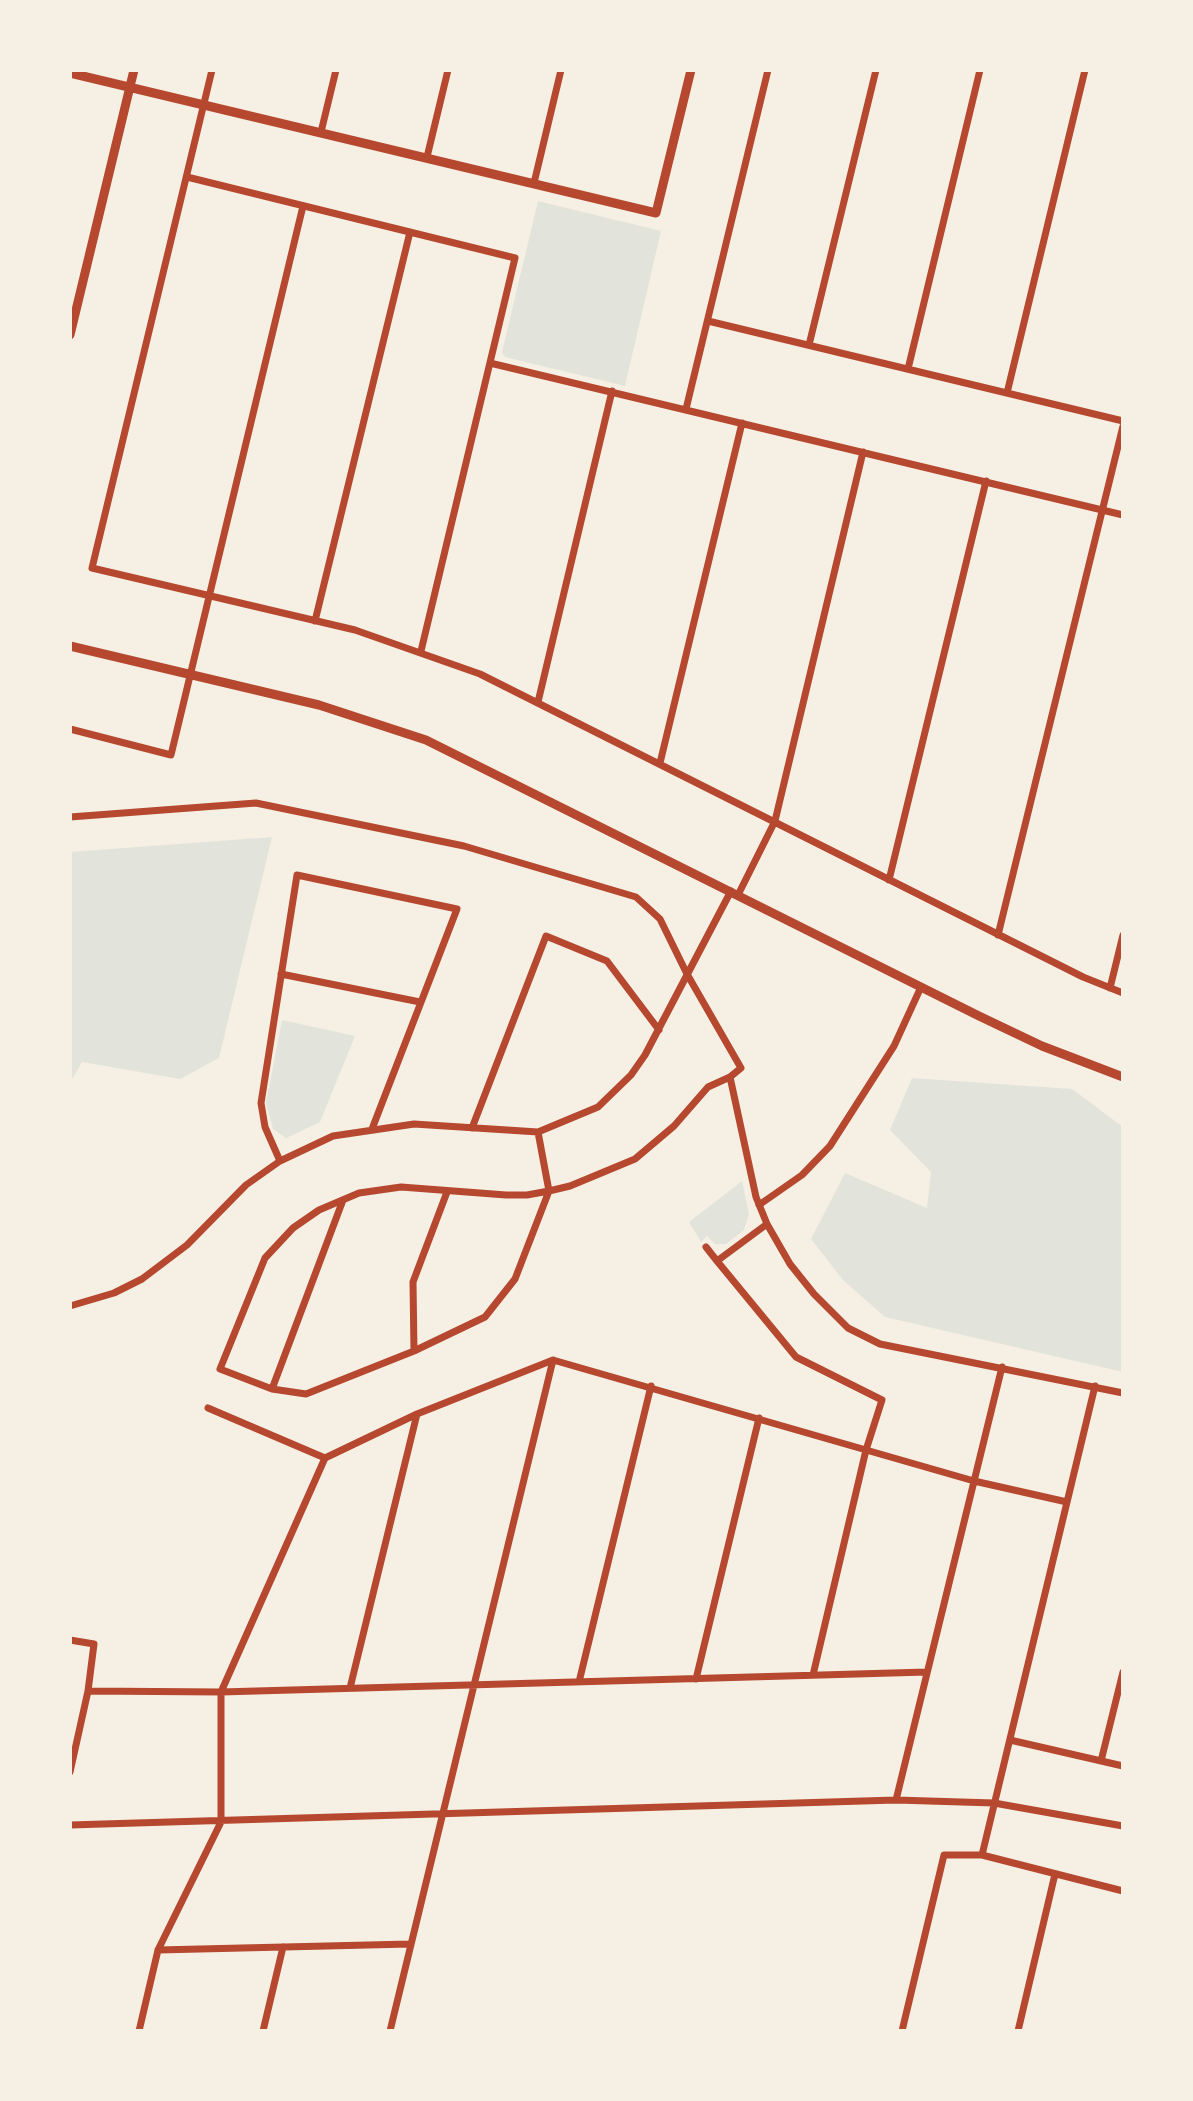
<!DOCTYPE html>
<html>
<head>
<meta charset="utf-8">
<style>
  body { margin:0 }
  #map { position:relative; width:1193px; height:2101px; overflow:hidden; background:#f6efe4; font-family:"IBM Plex Sans",sans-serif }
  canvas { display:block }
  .frame { position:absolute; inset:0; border:72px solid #f6efe4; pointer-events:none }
</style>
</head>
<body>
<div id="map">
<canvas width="1193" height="2101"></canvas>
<div class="frame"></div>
</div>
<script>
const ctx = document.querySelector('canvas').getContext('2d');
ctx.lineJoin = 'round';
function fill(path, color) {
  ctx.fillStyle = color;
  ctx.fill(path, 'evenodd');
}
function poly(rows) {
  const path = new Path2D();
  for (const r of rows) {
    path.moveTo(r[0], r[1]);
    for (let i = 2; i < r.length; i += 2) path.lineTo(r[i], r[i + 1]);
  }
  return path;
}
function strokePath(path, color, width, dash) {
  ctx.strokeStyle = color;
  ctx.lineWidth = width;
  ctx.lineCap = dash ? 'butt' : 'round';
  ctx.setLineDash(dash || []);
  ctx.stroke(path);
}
const green = poly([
  [538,201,661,231,625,386,505,357,502,352],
  [272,837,219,1058,180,1079,82,1062,70,1083,70,852],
  [282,1020,355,1036,320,1122,286,1138,273,1129,266,1103],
  [912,1078,1072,1089,1123,1127,1123,1372,885,1317,843,1280,811,1239,845,1173,927,1208,931,1172,890,1130],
  [742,1181,749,1214,744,1230,726,1244,715,1244,707,1236,701,1242,689,1222]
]);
const minor = poly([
  [212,70,92,568,355,630,480,674,1083,977,1123,993],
  [321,132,336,70],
  [427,157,448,70],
  [187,177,515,258,421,651],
  [534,183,561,70],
  [708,321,1123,421],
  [809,345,876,70],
  [490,363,1123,515],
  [908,369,980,70],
  [1007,393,1085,70],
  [686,409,768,70],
  [315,621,410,232],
  [538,702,612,391],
  [70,729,171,755,303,206],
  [660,763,742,423],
  [70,817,256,803,464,846,636,897,660,919,687,974,741,1068,730,1077,756,1197,767,1224,790,1264,814,1294,848,1328,880,1344,1123,1393],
  [889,880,986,481],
  [738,895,775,821,863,452],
  [998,935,1123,426],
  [281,974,420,1002],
  [1110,988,1123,935],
  [472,1128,546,936,607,961,659,1030],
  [538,1132,549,1191,515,1279,485,1317,414,1351,306,1394,272,1389,220,1369,265,1258,293,1228,319,1210,359,1193,401,1187,506,1195,527,1195,549,1191,570,1186,635,1159,674,1126,708,1087,730,1077],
  [280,1161,265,1127,261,1103,297,875,457,909,372,1129],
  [759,1205,802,1175,830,1146,894,1046,921,987],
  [767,1224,717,1261,796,1357,882,1400,866,1450,813,1675],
  [706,1247,717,1261],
  [70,1306,114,1293,142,1279,187,1245,246,1185,280,1161,333,1136,414,1124,538,1132,598,1107,631,1075,645,1055,731,891],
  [414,1351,413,1282,447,1192],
  [272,1389,343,1200],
  [208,1408,325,1458,417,1414,553,1360,974,1481,1067,1502],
  [70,1640,94,1644,88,1691],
  [696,1679,759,1418],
  [579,1682,651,1386],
  [350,1688,417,1414],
  [1010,1740,1123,1766],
  [1101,1761,1123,1672],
  [70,1772,88,1691,221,1692,927,1672],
  [896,1800,1002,1367],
  [70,1825,896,1800,994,1803,1123,1826],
  [982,1855,1095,1386],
  [158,1950,410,1944],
  [139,2031,158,1950,221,1822,221,1692,325,1458],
  [263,2031,283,1947],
  [390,2031,553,1360],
  [902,2031,944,1855,982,1855,1123,1891],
  [1018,2031,1055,1874]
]);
const tertiary = poly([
  [70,73,656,213,691,70],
  [70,335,134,70],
  [70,646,319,705,426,740,979,1016,1042,1046,1123,1077]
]);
fill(green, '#e2e4dc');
strokePath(minor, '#b5482f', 7);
strokePath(tertiary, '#b5482f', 9);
</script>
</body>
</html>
